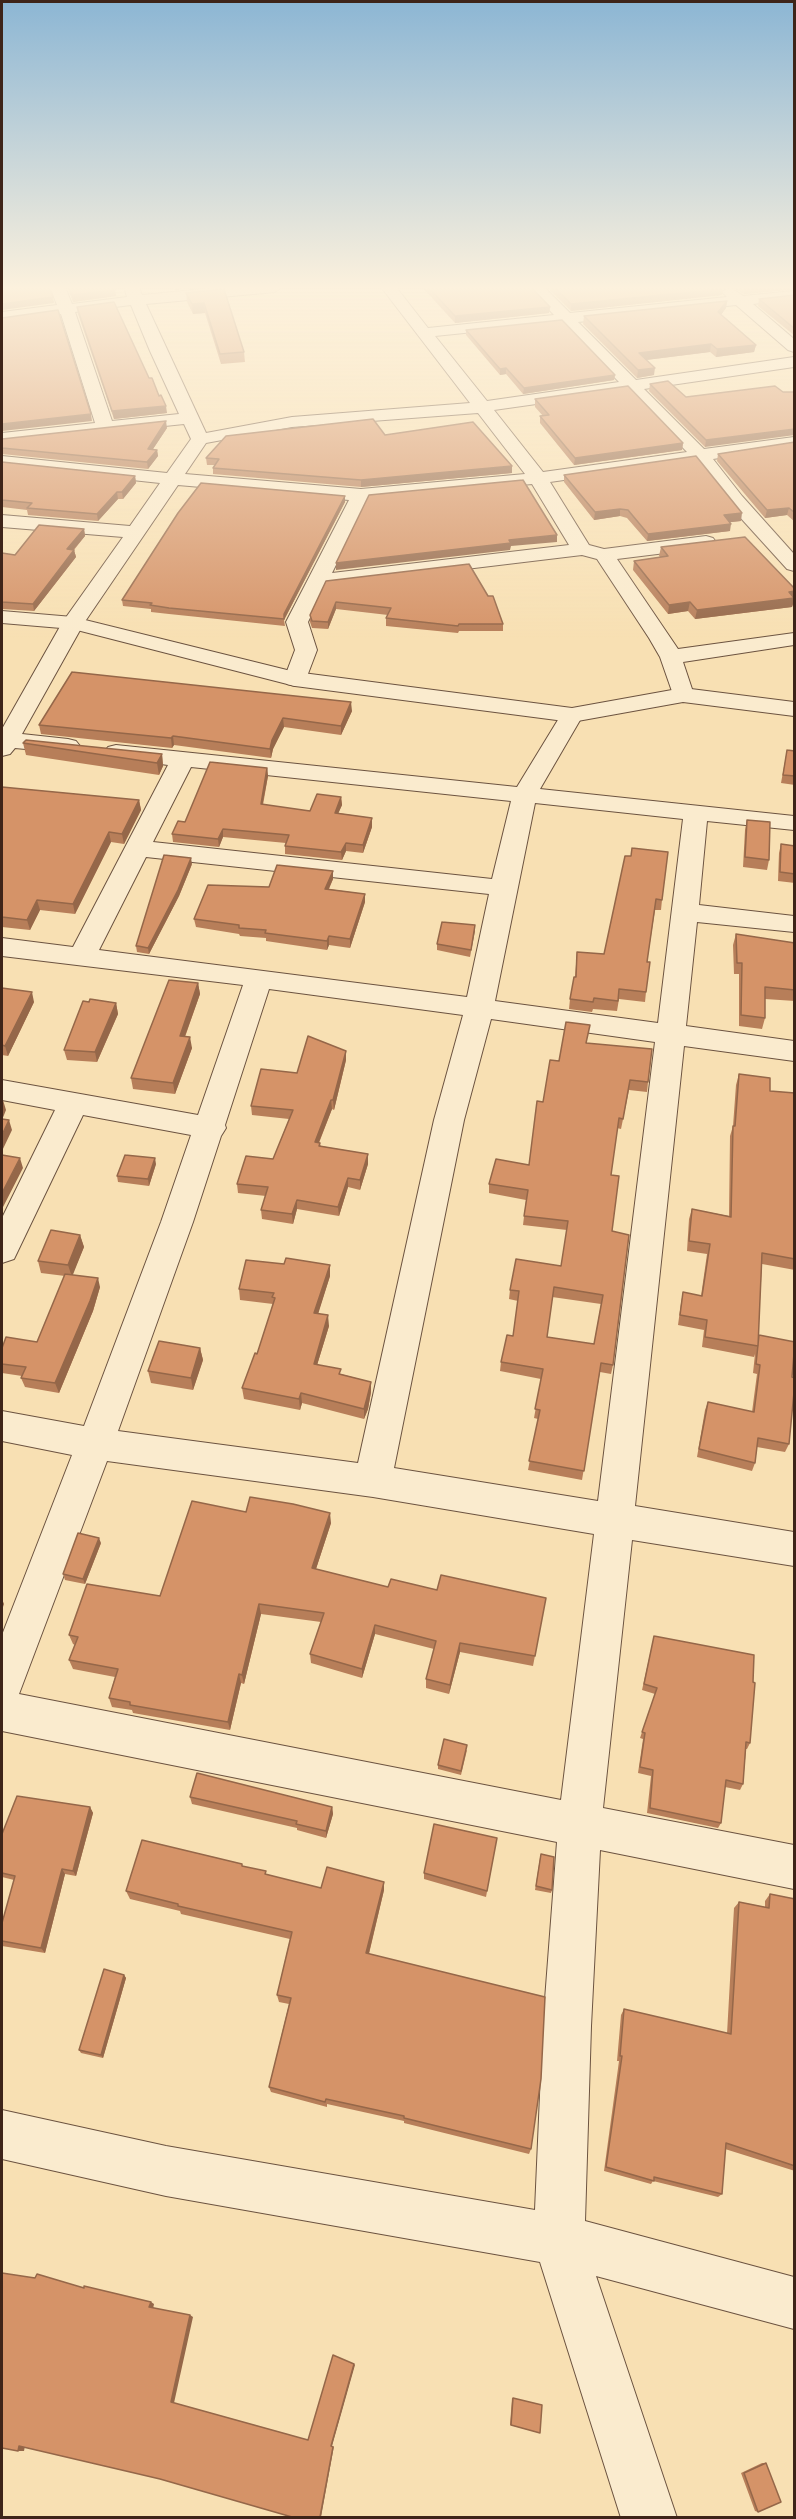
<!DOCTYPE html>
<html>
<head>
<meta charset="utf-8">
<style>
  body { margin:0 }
  #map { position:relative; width:796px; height:2519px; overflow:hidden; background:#f8e0b3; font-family:"Sorts Mill Goudy",serif }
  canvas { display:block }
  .frame { position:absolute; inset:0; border:3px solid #3e2419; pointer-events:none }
</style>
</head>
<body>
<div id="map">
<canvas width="796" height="2519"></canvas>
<div class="frame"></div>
</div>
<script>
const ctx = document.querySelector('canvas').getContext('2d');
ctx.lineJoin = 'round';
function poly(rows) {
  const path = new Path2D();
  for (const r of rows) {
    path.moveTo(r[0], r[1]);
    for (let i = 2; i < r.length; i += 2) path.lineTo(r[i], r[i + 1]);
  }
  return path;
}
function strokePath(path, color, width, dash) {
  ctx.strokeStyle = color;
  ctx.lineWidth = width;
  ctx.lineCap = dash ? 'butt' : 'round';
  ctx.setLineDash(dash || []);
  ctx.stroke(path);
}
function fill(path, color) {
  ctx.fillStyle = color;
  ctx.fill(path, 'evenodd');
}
const minor = poly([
  [50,287,65,287,72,304,127,297,124,287,139,287,142,295,225,287,282,287,275,292,146,304,206,433,292,417,470,403,381,287,396,287,428,328,554,315,528,287,544,287,570,313,727,297,722,292,730,287,743,296,794,291,794,299,753,304,794,339,794,352,788,350,736,305,578,322,636,380,794,357,794,367,644,389,704,449,794,437,794,447,713,459,742,496,794,554,794,571,787,569,728,504,696,461,550,482,589,545,604,549,706,536,713,538,716,542,713,546,706,548,617,559,678,649,794,633,794,645,683,662,694,695,691,700,683,702,675,700,660,657,649,638,597,559,582,555,325,586,308,622,317,650,306,679,303,684,295,686,287,684,284,679,295,650,286,622,349,500,178,485,84,623,22,734,68,739,76,741,80,746,76,751,68,753,15,748,10,754,2,756,2,729,62,623,123,537,2,527,2,515,130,526,160,483,2,466,2,456,167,473,191,439,184,424,2,443,2,433,95,423,61,314,2,322,2,312,57,305,50,287],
  [131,305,150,351,179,414,112,421,75,312,131,305],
  [562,323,619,382,487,401,435,336,562,323],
  [628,391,687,452,543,472,494,410,628,391],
  [478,413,525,474,361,489,185,474,206,443,292,427,478,413],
  [532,484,569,545,332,573,368,500,532,484],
  [572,708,580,710,583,715,540,789,794,816,794,830,707,821,699,905,794,916,794,932,697,922,686,1026,794,1041,794,1061,684,1046,635,1506,794,1532,794,1566,632,1540,603,1808,794,1845,794,1889,600,1850,591,2026,585,2221,794,2277,794,2329,596,2276,677,2518,621,2518,540,2262,166,2196,2,2159,2,2110,166,2146,535,2210,543,2026,557,1842,2,1731,2,1635,72,1455,2,1441,2,1411,84,1426,161,1222,191,1135,83,1115,14,1259,2,1263,2,1218,55,1110,2,1100,2,1080,198,1115,243,985,2,956,2,938,73,947,168,765,108,757,104,752,108,747,116,745,517,787,564,710,572,708],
  [191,767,511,801,492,879,153,842,191,767],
  [535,803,683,819,658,1023,495,1001,535,803],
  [146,857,489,894,467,997,99,950,146,857],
  [269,989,463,1015,434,1120,358,1463,118,1431,193,1222,221,1136,226,1128,225,1125,269,989],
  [491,1019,655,1042,598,1501,394,1468,464,1120,491,1019],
  [107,1461,373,1497,594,1534,561,1800,19,1694,107,1461]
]);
const tertiary = poly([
  [2,611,73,617,295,672,572,708,683,688,794,702,794,716,683,702,572,722,295,686,73,629,2,623,2,611]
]);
const wall = poly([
  [67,287,114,287,116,296,73,302],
  [422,287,531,287,550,307,549,313,455,323],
  [547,287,725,287,723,289,722,295,571,311],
  [732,287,795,287,795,289,744,294],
  [224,289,244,352,245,362,221,364,205,313,193,314,187,302,186,293],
  [795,295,795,336,758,306,759,299],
  [727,301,726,308,721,315,756,345,754,352,716,357,710,352,646,360,654,375,637,378,583,324,584,316],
  [77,307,149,378,167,413,114,419,78,314],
  [466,330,615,375,614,380,523,394,506,374,500,375,466,335],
  [650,384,686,397,783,392,705,447,649,391],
  [535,399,683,443,682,450,574,465,540,423,540,416,543,416,535,407],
  [167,428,153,449,157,450,158,456,148,469,2,454,2,439],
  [385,435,512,473,361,487,213,474,213,468,215,465,207,465,206,458],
  [795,442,795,522,787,515,765,518,717,461,718,454],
  [2,462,135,476,136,483,123,499,118,499,98,521,28,515,27,510,2,507],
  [564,475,741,521,730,522,730,531,647,541,627,518,620,516,594,520,564,482],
  [345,496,345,502,284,620,285,626,169,614,151,612,151,609,123,606,122,600],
  [84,529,85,536,74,550,76,557,34,611,2,609,2,553,15,555],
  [661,547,795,589,795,598,792,607,695,619,688,611,668,614,633,570,634,561,660,557,659,556],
  [326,581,503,624,503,631,459,631,458,633,386,626,386,618,388,615,336,609,328,629,312,628,310,622,310,615],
  [352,711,341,735,284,727,273,749,271,758,174,745,172,748,41,734,39,725],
  [23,743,162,754,163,766,159,775,26,755],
  [787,750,795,751,795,785,781,783],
  [267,768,268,776,263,805,310,811,341,797,342,805,338,813,372,818,372,827,363,853,346,851,342,860,285,854,285,846,286,843,223,837,219,847,173,842,172,834,185,822],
  [2,787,139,800,141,810,124,844,111,842,75,914,40,910,30,930,2,927],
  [747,820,769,860,767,870,743,867,745,830],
  [781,844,795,846,795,883,778,881,779,853],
  [625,856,662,900,661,910,655,910,647,962,646,992,645,1002,619,999,617,1011,593,1009,592,1012,569,1009,570,999,575,977,577,952,604,954],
  [192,864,179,896,149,954,137,952,136,946],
  [333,871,333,879,329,889,365,894,365,902,350,948,329,945,327,950,266,941,266,938,240,936,239,934,196,927,194,919,269,887],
  [475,925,470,957,437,950,437,944],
  [736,934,795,943,795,1001,765,999,765,1018,762,1029,739,1026,739,974,734,974,733,945],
  [198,983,200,994,185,1037,192,1048,175,1094,133,1089,131,1078],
  [2,988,34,1002,8,1056,2,1055],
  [116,1003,118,1014,97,1062,67,1060,64,1050],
  [587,1043,648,1082,647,1092,629,1090,621,1129,617,1128,611,1175,613,1365,611,1374,600,1372,582,1480,528,1470,538,1419,534,1418,541,1379,500,1371,501,1362,513,1336,518,1301,509,1299,510,1290,561,1266,567,1230,523,1225,526,1200,489,1193,489,1184,529,1165,543,1102,559,1061],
  [552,1297,601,1304,594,1344,547,1337],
  [346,1060,334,1110,332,1109,319,1143,321,1146,368,1154,368,1164,360,1190,348,1187,339,1216,297,1209,293,1224,262,1219,261,1210,266,1196,238,1193,237,1184,273,1159,289,1119,252,1115,251,1106,297,1073],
  [739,1074,770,1091,795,1093,795,1270,762,1264,758,1338,789,1444,785,1452,757,1447,755,1463,752,1471,697,1457,705,1410,708,1402,752,1412,757,1374,753,1373,755,1354,754,1357,702,1347,704,1330,678,1325,681,1303,683,1292,701,1296,707,1254,687,1251,689,1219,692,1209,729,1216,730,1136,733,1126,736,1085],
  [156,1164,149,1186,118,1182,117,1176],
  [80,1235,84,1247,72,1275,100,1287,93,1311,59,1393,25,1387,21,1378,22,1376,2,1373,2,1348,37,1342,65,1276,41,1273,38,1261],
  [284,1264,330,1265,330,1276,318,1313,329,1326,317,1365,341,1374,371,1382,371,1392,368,1409,364,1419,302,1403,300,1410,244,1399,242,1388,257,1354,273,1304,240,1300,239,1289],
  [200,1348,203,1360,193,1390,151,1383,148,1371],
  [246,1512,331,1523,316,1569,388,1587,546,1598,533,1666,460,1652,449,1694,426,1688,426,1679,434,1649,375,1634,362,1678,311,1663,310,1654,321,1622,261,1614,244,1684,241,1683,230,1730,133,1713,132,1710,112,1707,109,1698,115,1677,73,1669,69,1660,75,1645,73,1644,69,1635,160,1596],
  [101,1543,85,1584,65,1580,63,1574],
  [654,1636,750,1743,747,1749,746,1749,743,1784,740,1790,725,1787,721,1823,718,1828,647,1813,651,1776,638,1773,643,1739,640,1738,655,1694,642,1690],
  [467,1750,461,1775,438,1769,438,1765],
  [190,1797,332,1807,333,1814,326,1838,297,1830,297,1828,192,1804],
  [90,1807,93,1813,76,1876,65,1874,45,1953,2,1946,2,1923,14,1880,2,1877,2,1834],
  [497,1838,486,1897,424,1879,424,1873],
  [540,1858,552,1890,551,1893,535,1890],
  [243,1866,267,1875,321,1888,384,1890,369,1954,531,2149,529,2154,404,2123,404,2121,327,2104,327,2107,271,2092,269,2087,289,2004,279,2002,277,1995,290,1939,181,1914,180,1911,130,1899,126,1891],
  [770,1894,795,1899,795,2171,725,2149,722,2194,718,2197,653,2181,651,2184,604,2171,619,2061,617,2061,621,2015,624,2009,727,2034,734,1908,739,1902,765,1907,765,1901],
  [124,1975,126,1978,103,2058,81,2053,79,2050],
  [512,2398,513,2398,540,2433,510,2425],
  [762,2463,766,2463,758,2512,755,2511,741,2473]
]);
const shadedWall = poly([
  [173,287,206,287,174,290],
  [721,287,725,287,723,289,722,295,571,311,571,304],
  [745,287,795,287,795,289,744,294],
  [115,290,116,296,73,302,72,295],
  [53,297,54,303,2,310,2,311,2,304],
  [727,301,726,308,717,320,718,312],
  [204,303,205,313,193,314,192,304],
  [550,307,549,313,455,323,455,316],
  [711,344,710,352,638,361,639,353],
  [756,345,754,352,716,357,717,349],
  [506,368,506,374,500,375,500,369],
  [655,368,654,375,637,378,638,370],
  [615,375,614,380,523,394,524,388],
  [166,406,167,413,114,419,112,411],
  [91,414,92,421,2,431,2,432,2,424],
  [166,421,167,428,149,455,148,449],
  [795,429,795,435,705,447,706,440],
  [683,443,682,450,574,465,575,458],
  [157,450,158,456,148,469,147,462],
  [512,466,512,473,361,487,361,480],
  [135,476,136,483,123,499,122,492],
  [117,492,118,499,98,521,97,514],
  [345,496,345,502,284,620,284,614],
  [789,508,787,515,765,518,767,510],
  [620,509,620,516,594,520,595,512],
  [742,513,741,521,723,523,724,515],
  [731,524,730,531,647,541,648,534],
  [84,529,85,536,68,556,67,549],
  [557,535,557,542,511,546,510,550,336,570,336,563,509,540],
  [74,550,76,557,34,611,33,604],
  [795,591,795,598,792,607,695,619,697,610],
  [336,602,336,609,328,629,328,622],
  [690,602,688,611,668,614,669,605],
  [351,702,352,711,341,735,341,726],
  [283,718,284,727,273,749,271,758,270,749,272,740],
  [173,736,174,745,172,748,171,738],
  [162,754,163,766,159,775,157,763],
  [267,768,268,776,261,812,261,804],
  [341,797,342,805,335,821,335,813],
  [139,800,141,810,124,844,122,834],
  [372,818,372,827,363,853,363,845],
  [223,829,223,837,219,847,218,839],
  [109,832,111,842,75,914,73,904],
  [346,843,346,851,342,860,341,852],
  [191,858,192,864,179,896,149,954,148,948],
  [333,871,333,879,325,897,325,889],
  [365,894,365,902,350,948,350,939],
  [37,900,40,910,30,930,27,920],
  [475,925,475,931,470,957,471,950],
  [329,936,329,945,327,950,327,941],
  [198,983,200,994,181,1047,180,1036],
  [32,992,34,1002,8,1056,5,1046],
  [116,1003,118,1014,97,1062,95,1052],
  [190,1037,192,1048,175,1094,173,1083],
  [346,1051,346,1060,334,1110,333,1100],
  [3,1100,6,1110,2,1120,2,1103],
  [331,1100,332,1109,315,1152,315,1142],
  [9,1120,12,1130,2,1151,2,1135],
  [368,1154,368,1164,360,1190,360,1180],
  [20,1158,23,1168,2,1209,2,1193],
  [155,1158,156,1164,149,1186,148,1179],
  [348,1178,348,1187,339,1216,338,1207],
  [297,1200,297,1209,293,1224,292,1214],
  [80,1235,84,1247,72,1277,68,1265],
  [330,1265,330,1276,315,1324,314,1313],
  [98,1278,100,1287,93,1311,59,1393,55,1383],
  [328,1315,329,1326,314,1375,314,1364],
  [200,1348,203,1360,193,1390,191,1378],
  [371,1382,371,1392,368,1409,364,1419,364,1409],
  [301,1393,302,1403,300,1410,299,1399],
  [330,1513,331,1523,313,1578,312,1568],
  [99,1538,101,1543,85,1584,83,1579],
  [2,1599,4,1604,2,1610],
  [259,1604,261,1614,244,1684,242,1675],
  [375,1625,375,1634,362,1678,362,1669],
  [460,1643,460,1652,449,1694,450,1685],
  [239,1674,241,1683,230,1730,228,1722],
  [90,1807,93,1813,76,1876,73,1871],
  [332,1807,333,1814,326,1838,326,1831],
  [62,1869,65,1874,45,1953,41,1948],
  [384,1882,384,1890,367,1961,366,1953],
  [124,1975,126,1978,103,2058,101,2055],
  [151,2302,154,2304,153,2309,149,2307],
  [190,2315,193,2317,174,2403,309,2440,171,2402],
  [354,2364,355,2365,332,2446,331,2446],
  [19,2446,25,2446,24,2451,18,2451],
  [334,2446,321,2517,320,2517,333,2447]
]);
const building = poly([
  [2,287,49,287,53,297,2,304,2,287],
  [69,287,114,287,115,290,72,295,69,287],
  [428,287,531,287,550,307,455,316,428,287],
  [554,287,723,287,723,289,571,304,554,287],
  [224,289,244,352,220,354,204,303,192,304,186,293,224,289],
  [795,295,795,329,759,299,795,295],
  [727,301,718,312,756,345,717,349,711,344,639,353,655,368,638,370,584,316,727,301],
  [114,302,149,378,152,378,159,396,161,395,166,406,112,411,77,307,114,302],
  [58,310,91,414,2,424,2,318,58,310],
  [562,320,615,375,524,388,506,368,500,369,466,330,562,320],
  [668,381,686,397,775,386,783,392,795,392,795,429,706,440,650,384,668,381],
  [628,386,683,443,575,458,540,416,549,415,535,399,628,386],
  [373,419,385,435,473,422,512,466,361,480,213,468,219,459,206,458,226,436,373,419],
  [166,421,148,449,157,450,147,462,2,448,2,439,166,421],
  [795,442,795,513,789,508,767,510,718,454,795,442],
  [696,456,742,513,724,515,731,524,648,534,628,510,620,509,595,512,564,475,696,456],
  [2,462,135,476,122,492,117,492,97,514,27,508,32,503,2,500,2,462],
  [523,480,557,535,509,540,511,543,336,563,369,495,523,480],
  [201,483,345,496,284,614,284,619,169,608,150,605,152,603,122,600,178,513,201,483],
  [39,525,84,529,67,549,74,550,33,604,2,602,2,553,15,555,39,525],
  [745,537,795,589,795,591,789,592,794,598,697,610,690,602,669,605,634,561,668,556,661,547,745,537],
  [469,564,488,596,493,596,503,624,459,624,458,626,386,618,391,608,336,602,328,622,312,621,310,615,326,581,469,564],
  [72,672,351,702,341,726,283,718,272,740,270,749,173,736,171,738,39,725,72,672],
  [26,740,162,754,157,763,23,743,26,740],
  [787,750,795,751,795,776,783,775,787,750],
  [210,762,267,768,261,804,310,811,317,794,341,797,335,813,372,818,363,845,346,843,341,852,285,846,289,835,223,829,218,839,172,834,178,821,185,822,210,762],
  [2,787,139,800,122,834,109,832,73,904,37,900,27,920,2,917,2,787],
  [747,820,770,822,769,860,745,857,747,820],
  [781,844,795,846,795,874,780,872,781,844],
  [632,848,668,852,662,900,656,899,647,962,650,962,646,992,619,989,618,1001,594,998,593,1002,570,999,574,977,576,977,577,952,604,954,625,856,631,856,632,848],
  [164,855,191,858,178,890,148,948,138,946,136,946,164,855],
  [277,865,333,871,325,889,365,894,350,939,329,936,327,941,265,933,266,930,239,928,239,925,194,919,208,885,269,887,277,865],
  [442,922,475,925,471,950,437,944,442,922],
  [736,934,795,943,795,990,765,987,765,1018,741,1015,742,963,737,963,736,934],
  [169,980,198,983,180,1036,190,1037,173,1083,131,1078,169,980],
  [2,988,32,992,5,1046,2,1045,2,988],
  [90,999,116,1003,95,1052,64,1050,83,1001,89,1002,90,999],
  [566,1022,590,1025,586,1043,652,1049,648,1082,630,1080,623,1119,619,1118,611,1175,619,1176,612,1231,629,1235,613,1365,601,1363,584,1471,529,1461,540,1410,535,1409,543,1369,501,1362,507,1335,513,1336,519,1291,510,1290,516,1259,561,1266,568,1221,524,1216,528,1190,489,1184,496,1159,529,1165,537,1101,543,1102,550,1060,559,1061,566,1022],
  [554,1287,603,1295,594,1344,547,1337,554,1287],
  [308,1036,346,1051,333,1100,331,1100,315,1142,320,1143,319,1146,368,1154,360,1180,348,1178,338,1207,297,1200,292,1214,261,1210,268,1187,237,1184,246,1156,273,1159,293,1110,251,1106,261,1069,297,1073,308,1036],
  [739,1074,770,1078,770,1091,795,1093,795,1259,762,1253,758,1346,705,1337,707,1320,680,1315,683,1292,702,1296,710,1244,689,1241,692,1209,731,1217,733,1126,735,1126,739,1074],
  [2,1119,9,1120,2,1135,2,1119],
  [2,1155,20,1158,2,1193,2,1155],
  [125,1155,155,1158,148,1179,117,1176,125,1155],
  [51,1230,80,1235,68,1265,38,1261,51,1230],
  [286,1258,330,1265,314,1313,328,1315,314,1364,341,1369,339,1374,371,1382,367,1398,364,1409,301,1393,299,1399,242,1388,255,1353,257,1354,275,1298,272,1297,274,1293,239,1289,246,1260,284,1264,286,1258],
  [65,1274,98,1278,90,1301,55,1383,21,1378,26,1367,2,1364,2,1348,6,1337,37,1342,65,1274],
  [759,1335,795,1342,792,1377,795,1378,795,1382,789,1444,758,1438,755,1463,699,1449,708,1402,754,1412,760,1365,756,1364,759,1335],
  [159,1341,200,1348,191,1378,148,1371,159,1341],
  [250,1497,293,1504,330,1513,312,1568,388,1587,391,1579,437,1590,441,1575,546,1598,535,1656,460,1643,450,1685,426,1679,436,1641,375,1625,362,1669,310,1654,324,1613,259,1604,242,1675,239,1674,228,1722,130,1705,130,1702,109,1698,118,1669,69,1660,78,1637,69,1635,87,1584,160,1596,192,1501,246,1512,250,1497],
  [78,1533,99,1538,83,1579,63,1574,78,1533],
  [654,1636,754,1655,753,1682,755,1683,750,1743,746,1742,743,1784,726,1780,721,1823,650,1808,653,1770,640,1767,645,1733,642,1732,657,1688,644,1684,654,1636],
  [444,1739,467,1745,461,1771,438,1765,444,1739],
  [197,1773,332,1807,326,1831,296,1824,297,1821,190,1797,197,1773],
  [17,1796,90,1807,73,1871,62,1869,41,1948,2,1941,2,1923,15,1876,2,1873,2,1834,17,1796],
  [434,1824,497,1838,487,1891,424,1873,434,1824],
  [142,1840,242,1864,242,1866,266,1871,265,1874,321,1888,327,1867,384,1882,366,1953,545,1997,541,2079,531,2149,404,2118,404,2116,326,2099,325,2102,269,2087,291,1998,277,1995,292,1932,178,1906,178,1904,126,1891,142,1840],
  [541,1854,554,1857,552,1890,536,1886,541,1854],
  [770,1894,795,1899,795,2166,726,2143,722,2194,654,2177,654,2181,606,2167,622,2056,620,2056,624,2009,731,2034,739,1902,769,1908,770,1894],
  [104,1969,124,1975,101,2055,79,2050,104,1969],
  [2,2273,35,2278,37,2274,84,2288,84,2286,151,2302,149,2307,190,2315,171,2402,308,2440,333,2355,354,2364,331,2446,333,2447,320,2517,292,2517,160,2479,19,2446,18,2451,2,2448,2,2273],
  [513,2398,542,2405,540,2433,511,2425,513,2398],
  [766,2463,781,2502,758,2512,744,2473,766,2463]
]);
strokePath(minor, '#6c5340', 2);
strokePath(tertiary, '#6c5340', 2);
fill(minor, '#faebce');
fill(tertiary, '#faebce');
fill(wall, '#b77e59');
fill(shadedWall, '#956749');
fill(building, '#d59368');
strokePath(building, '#956749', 1.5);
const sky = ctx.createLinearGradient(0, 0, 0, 640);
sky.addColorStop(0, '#8cb6d4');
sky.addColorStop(0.45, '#fcf1dd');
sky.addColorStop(1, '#fcf1dd00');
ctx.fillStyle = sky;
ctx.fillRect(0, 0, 796, 640);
</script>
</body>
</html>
